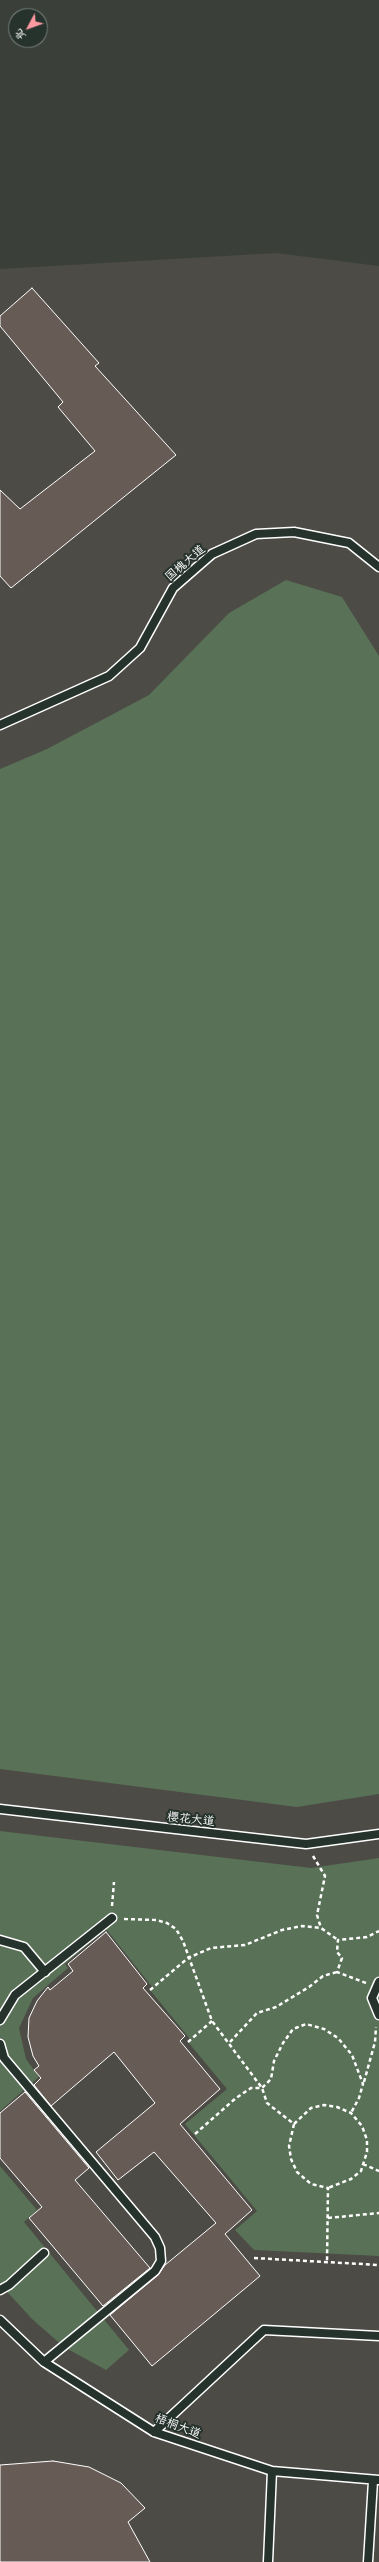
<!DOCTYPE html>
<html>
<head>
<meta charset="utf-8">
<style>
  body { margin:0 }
  #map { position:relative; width:379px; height:2562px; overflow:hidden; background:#3a3f39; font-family:Mali,"LXGW WenKai TC",sans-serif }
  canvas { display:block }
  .north { position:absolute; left:8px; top:8px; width:40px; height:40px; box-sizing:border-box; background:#26332d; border:1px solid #7d8581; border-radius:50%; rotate:229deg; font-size:11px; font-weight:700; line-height:16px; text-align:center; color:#fff }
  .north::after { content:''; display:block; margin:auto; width:14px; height:18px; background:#ff9aa2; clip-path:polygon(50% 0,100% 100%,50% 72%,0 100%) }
</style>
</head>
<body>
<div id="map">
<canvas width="379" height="2562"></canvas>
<div class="north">北</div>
</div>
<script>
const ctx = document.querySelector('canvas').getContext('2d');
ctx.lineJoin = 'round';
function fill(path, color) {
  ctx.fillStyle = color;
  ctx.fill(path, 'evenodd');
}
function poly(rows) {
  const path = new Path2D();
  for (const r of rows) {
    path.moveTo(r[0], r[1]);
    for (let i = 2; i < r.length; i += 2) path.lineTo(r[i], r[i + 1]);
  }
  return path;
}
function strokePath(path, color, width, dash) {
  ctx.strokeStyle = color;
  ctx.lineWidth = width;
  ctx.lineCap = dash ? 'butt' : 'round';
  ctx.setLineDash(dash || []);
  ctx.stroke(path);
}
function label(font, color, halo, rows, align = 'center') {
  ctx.font = font + ' Mali,"LXGW WenKai TC",sans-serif';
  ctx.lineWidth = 4;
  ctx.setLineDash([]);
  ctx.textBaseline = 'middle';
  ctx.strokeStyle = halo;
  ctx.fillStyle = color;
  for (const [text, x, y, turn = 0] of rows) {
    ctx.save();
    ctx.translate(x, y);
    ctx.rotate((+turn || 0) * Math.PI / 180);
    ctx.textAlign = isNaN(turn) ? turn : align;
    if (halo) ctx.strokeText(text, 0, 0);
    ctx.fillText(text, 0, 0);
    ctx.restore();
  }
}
const built = poly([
  [276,253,379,266,379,2562,0,2562,0,269]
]);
const green = poly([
  [286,580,342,597,379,656,379,1794,297,1807,0,1769,0,769,47,749,149,695,229,613],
  [0,1831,311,1868,379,1858,379,2256,254,2250,235,2230,257,2211,185,2124,227,2089,188,2042,190,2039,150,1990,153,1988,106,1929,65,1964,68,1968,33,1998,19,2028,26,2059,39,2077,0,2111],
  [0,2166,37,2210,24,2222,129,2350,106,2370,64,2347,32,2319,0,2284]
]);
const building = poly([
  [32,288,99,363,95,366,176,455,11,588,0,576,0,490,20,509,95,451,58,407,63,402,0,326,0,316,32,288],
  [106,1932,147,1984,143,1988,185,2036,180,2041,220,2089,180,2124,252,2210,225,2234,260,2276,152,2366,110,2315,158,2275,165,2265,216,2223,154,2152,118,2180,96,2152,155,2103,114,2052,51,2106,34,2085,41,2078,34,2070,39,2066,33,2056,28,2037,29,2018,37,2001,48,1987,50,1990,73,1971,68,1964,106,1932],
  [25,2092,89,2168,75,2180,150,2268,103,2306,29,2218,42,2207,0,2158,0,2113,25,2092],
  [53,2461,89,2467,121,2483,145,2508,128,2522,150,2562,0,2562,0,2465,53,2461]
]);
const path = poly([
  [313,1856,325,1876,317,1915,321,1928],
  [112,1906,114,1882],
  [124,1919,156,1920,167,1923,176,1929,183,1941,212,2021,262,2088,267,2103,294,2124,289,2146,291,2159,297,2172,311,2184,328,2188,327,2262],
  [366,1983,337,1972,342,1958,337,1952,338,1940,367,1937,379,1931],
  [150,1990,188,1958,211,1948,245,1945,282,1930,302,1926,321,1928,338,1940],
  [188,2042,212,2021],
  [230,2042,257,2013,276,2007,309,1987,323,1976,337,1972],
  [364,2082,375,2042,376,2027],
  [294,2124,311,2108,324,2105,337,2107,351,2113,362,2126,367,2140,367,2152,361,2171,351,2179,328,2188],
  [195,2134,236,2098,251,2088,262,2088,271,2079,274,2061,283,2043,293,2029,306,2024,324,2029,338,2038,352,2055,363,2084,359,2098,351,2113],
  [363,2164,379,2171],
  [328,2218,379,2213],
  [254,2258,379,2265]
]);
const lane = poly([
  [0,725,109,676,140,648,173,588,212,554,256,534,294,532,349,543,379,567],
  [0,1809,306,1844,379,1834],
  [0,1940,24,1947,45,1972],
  [379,1982,372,1998,379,2015],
  [0,2020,15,1995,112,1918],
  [0,2044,4,2058,155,2237,160,2248,161,2261,155,2271,44,2362],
  [0,2290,9,2285,44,2253],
  [0,2320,44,2362,154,2432,272,2471,379,2480],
  [154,2432,264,2330,379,2336],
  [268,2562,272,2471],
  [368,2562,373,2481]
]);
const streetNames = [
  ["国槐大道",185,563,-41],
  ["樱花大道",191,1819,6],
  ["梧桐大道",178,2426,21]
];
fill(built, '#4c4b45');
fill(green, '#597156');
fill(building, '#675b55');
strokePath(building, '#fff', 1);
strokePath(lane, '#fff', 11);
strokePath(path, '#fff', 2.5, [4, 3]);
strokePath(lane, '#26332d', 8);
label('12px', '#fff', '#26332d', streetNames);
</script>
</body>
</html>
